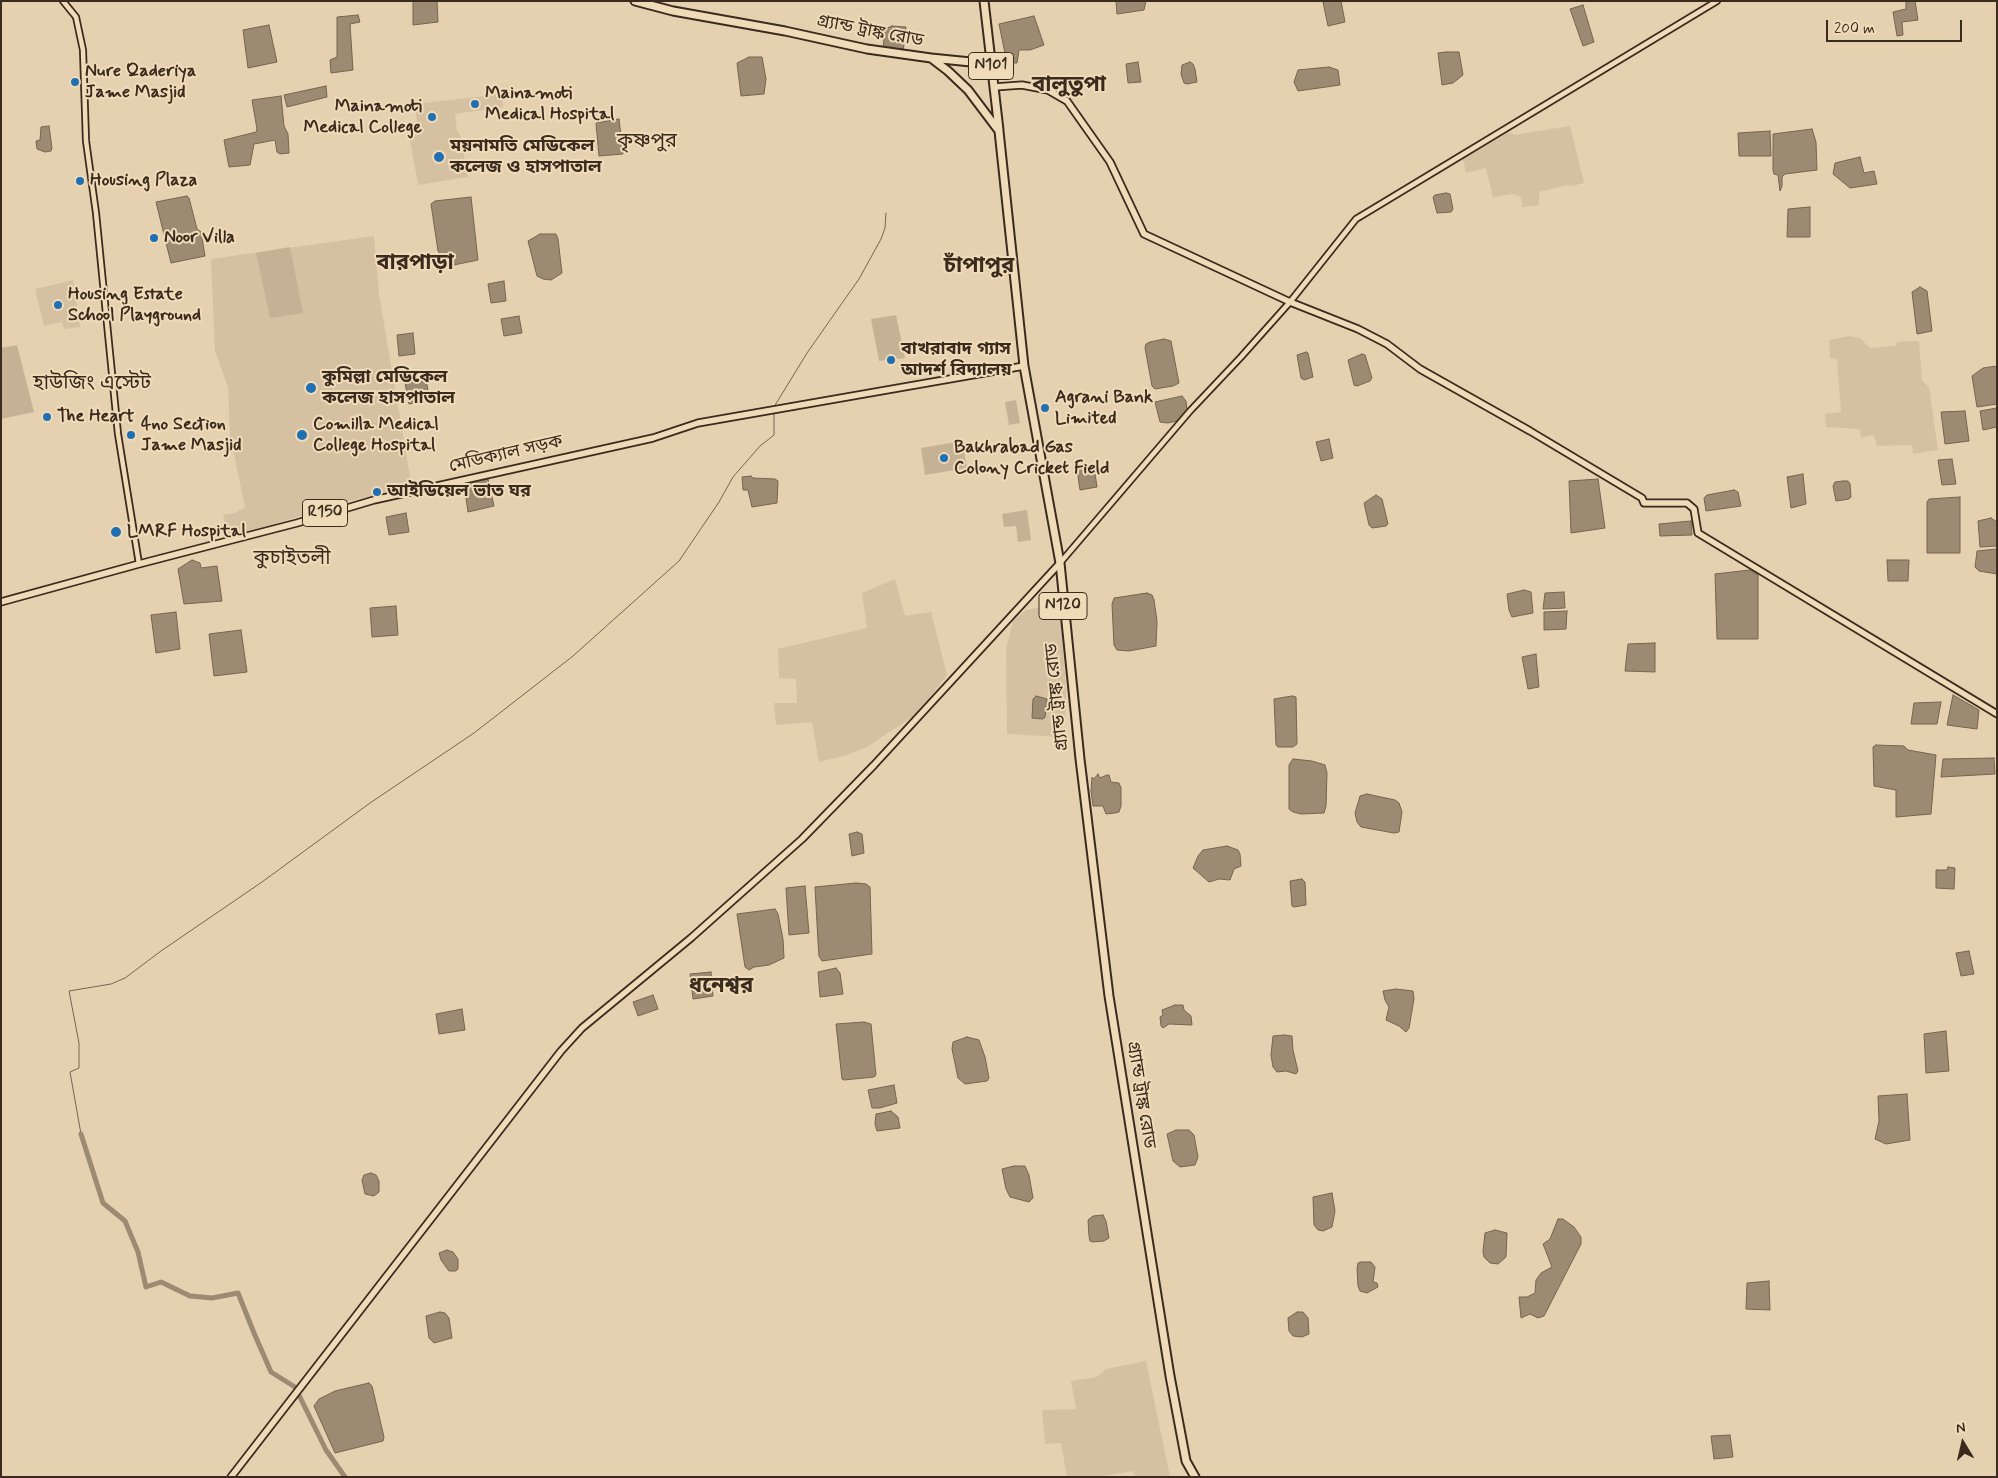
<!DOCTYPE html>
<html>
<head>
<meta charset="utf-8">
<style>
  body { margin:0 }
  #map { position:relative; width:1998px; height:1478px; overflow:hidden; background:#e5d0b0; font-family:Mynerve,sans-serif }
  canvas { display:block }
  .frame { position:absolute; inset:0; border:2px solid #3b2a1e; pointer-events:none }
  .north { position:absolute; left:1938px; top:1418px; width:50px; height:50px; -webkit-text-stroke:4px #f0dbb9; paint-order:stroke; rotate:351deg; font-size:14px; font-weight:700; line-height:20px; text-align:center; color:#3b2a1e }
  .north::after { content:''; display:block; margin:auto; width:18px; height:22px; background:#3b2a1e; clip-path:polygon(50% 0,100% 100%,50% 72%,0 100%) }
  .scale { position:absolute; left:1826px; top:20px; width:136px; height:22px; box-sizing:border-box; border:2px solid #3b2a1e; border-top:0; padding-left:6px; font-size:15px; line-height:18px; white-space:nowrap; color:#3b2a1e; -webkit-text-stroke:4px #f0dbb9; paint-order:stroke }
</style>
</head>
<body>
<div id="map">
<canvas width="1998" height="1478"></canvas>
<div class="frame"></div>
<div class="north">N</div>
<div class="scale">200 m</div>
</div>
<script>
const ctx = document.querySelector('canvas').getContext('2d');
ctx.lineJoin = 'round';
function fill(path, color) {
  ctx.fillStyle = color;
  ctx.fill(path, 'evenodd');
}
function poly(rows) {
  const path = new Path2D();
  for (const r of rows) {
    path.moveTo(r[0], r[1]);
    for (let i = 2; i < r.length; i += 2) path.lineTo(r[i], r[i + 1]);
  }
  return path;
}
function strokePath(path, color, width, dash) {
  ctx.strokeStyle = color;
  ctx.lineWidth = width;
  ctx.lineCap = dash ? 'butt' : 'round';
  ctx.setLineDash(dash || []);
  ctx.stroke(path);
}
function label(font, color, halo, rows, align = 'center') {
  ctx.font = font + ' Mynerve,"Noto Sans Bengali",sans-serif';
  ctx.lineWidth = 4;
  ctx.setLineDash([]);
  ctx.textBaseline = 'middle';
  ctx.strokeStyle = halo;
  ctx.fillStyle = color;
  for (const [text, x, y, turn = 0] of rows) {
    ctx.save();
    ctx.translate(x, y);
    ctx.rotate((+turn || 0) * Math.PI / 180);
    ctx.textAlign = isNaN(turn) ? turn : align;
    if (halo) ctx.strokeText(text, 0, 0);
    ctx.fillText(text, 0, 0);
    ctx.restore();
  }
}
const built = poly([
  [502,94,503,107,455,114,457,130,461,137,468,177,418,185,409,135,418,132,415,104],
  [1570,126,1584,183,1572,186,1567,185,1539,192,1539,205,1522,207,1521,197,1513,194,1493,197,1486,168,1466,173,1463,159,1509,132,1514,135],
  [374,236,379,294,412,488,344,502,228,539,223,515,235,513,245,507,230,435,228,387,215,351,211,259],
  [73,280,80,327,64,329,62,322,44,326,35,289],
  [1849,336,1860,338,1870,348,1896,346,1897,342,1919,341,1922,380,1929,387,1938,450,1913,454,1912,445,1877,446,1874,435,1861,437,1860,429,1826,427,1825,414,1841,412,1837,359,1830,358,1829,340],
  [895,579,905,616,931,612,947,675,918,713,867,747,847,755,819,762,812,722,776,725,774,703,797,703,796,679,779,678,778,649,867,628,862,593],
  [1060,604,1066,690,1066,709,1060,737,1007,734,1006,649,1013,621,1026,610],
  [1146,1361,1170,1477,1135,1477,1133,1471,1098,1477,1067,1477,1061,1443,1045,1444,1042,1410,1076,1409,1071,1381,1097,1377,1106,1369]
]);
const green = poly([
  [290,247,303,313,270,318,256,253],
  [896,315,905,358,879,361,871,319],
  [17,345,34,412,1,419,1,348],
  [1016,400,1020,423,1009,425,1005,402],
  [962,441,967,468,925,475,921,448],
  [1027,510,1031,540,1018,542,1016,526,1004,527,1002,514]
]);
const water = poly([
  [413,1,437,1,438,22,413,25,413,1],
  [1116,1,1146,1,1144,10,1117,14,1116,1],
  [1328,1,1341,1,1345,22,1328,26,1323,2,1328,1],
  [1906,1,1915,1,1918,20,1902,22,1903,35,1897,36,1893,12,1906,9,1906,1],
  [1583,5,1594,42,1583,46,1570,9,1583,5],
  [358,15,360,22,350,24,353,70,331,73,330,60,337,57,337,17,358,15],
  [1034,16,1044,45,1030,50,1019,50,1017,63,1007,63,999,24,1034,16],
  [269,25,277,62,248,68,243,30,269,25],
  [892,26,906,27,903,52,883,49,885,29,892,26],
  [1446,52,1459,52,1463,75,1453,83,1442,85,1438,53,1446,52],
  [749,57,762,57,766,79,764,94,741,96,737,63,749,57],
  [1138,62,1141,82,1128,83,1126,64,1138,62],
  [1190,62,1193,64,1195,69,1197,82,1187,84,1184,83,1181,74,1182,65,1190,62],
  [1329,67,1338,70,1340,85,1298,91,1294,82,1298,70,1329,67],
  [326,86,327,97,287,107,284,95,326,86],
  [281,96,284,126,288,134,289,153,280,154,277,152,275,140,254,144,250,165,229,167,224,140,256,132,257,129,252,100,281,96],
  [619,119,623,154,599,156,596,123,619,119],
  [49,126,52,148,51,151,45,152,37,149,36,141,40,140,41,127,49,126],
  [1812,129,1816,142,1817,170,1785,174,1782,177,1782,186,1780,191,1778,175,1774,174,1773,170,1773,134,1812,129],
  [1770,131,1771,156,1739,156,1738,133,1770,131],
  [1860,157,1864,173,1874,171,1877,184,1850,188,1833,174,1835,163,1860,157],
  [1446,193,1450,194,1453,209,1451,212,1437,213,1433,197,1435,195,1446,193],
  [187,196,189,198,197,229,201,232,205,256,171,263,156,202,187,196],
  [471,197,478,260,449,266,438,251,431,204,435,201,471,197],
  [1810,207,1810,237,1787,237,1788,209,1810,207],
  [540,234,556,234,558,239,562,273,551,280,543,279,537,276,528,241,540,234],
  [504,281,506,301,491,303,488,284,504,281],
  [1920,287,1927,291,1932,331,1917,334,1912,292,1920,287],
  [519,316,522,333,504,336,501,319,519,316],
  [413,333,415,354,399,356,397,335,413,333],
  [1164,339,1171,341,1179,383,1173,386,1155,389,1152,386,1145,348,1146,344,1150,342,1164,339],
  [1306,352,1308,353,1313,377,1304,380,1301,378,1297,355,1306,352],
  [1362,354,1365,355,1372,378,1370,381,1357,386,1354,385,1348,360,1362,354],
  [1997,366,1997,404,1977,407,1972,376,1983,368,1997,366],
  [426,380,430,400,409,404,405,383,426,380],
  [1182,396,1186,401,1187,410,1177,421,1168,423,1160,422,1155,402,1182,396],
  [1997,408,1997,427,1983,430,1980,411,1997,408],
  [1965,411,1969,441,1945,444,1941,412,1965,411],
  [1329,439,1333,458,1321,461,1316,442,1329,439],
  [1952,459,1956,484,1942,485,1938,460,1952,459],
  [1089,467,1094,467,1097,487,1080,490,1077,469,1089,467],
  [1803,474,1806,504,1791,508,1787,477,1803,474],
  [751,476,753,478,775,479,778,481,777,503,752,507,748,490,743,490,742,477,751,476],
  [488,479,494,506,468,512,464,484,488,479],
  [1598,479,1605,528,1571,533,1569,481,1598,479],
  [1843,481,1848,481,1850,484,1851,497,1849,499,1836,501,1833,486,1835,482,1843,481],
  [1734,490,1738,492,1741,506,1706,511,1704,498,1707,495,1734,490],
  [1376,495,1382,499,1388,524,1386,526,1372,528,1369,525,1364,503,1376,495],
  [1960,497,1960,553,1927,553,1927,502,1929,499,1960,497],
  [406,513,409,532,389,535,386,517,406,513],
  [1991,518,1997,522,1997,546,1980,547,1978,521,1991,518],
  [1691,521,1692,535,1660,536,1659,524,1691,521],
  [1997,549,1997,574,1979,571,1975,567,1977,551,1997,549],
  [192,560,200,563,201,568,217,566,222,601,184,604,178,569,192,560],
  [1887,560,1909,560,1908,581,1888,581,1887,560],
  [1750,570,1758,575,1758,639,1717,639,1715,574,1750,570],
  [1524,590,1531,592,1533,613,1512,617,1509,610,1507,594,1524,590],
  [1564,592,1565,608,1543,609,1545,593,1564,592],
  [1147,593,1152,595,1154,600,1157,621,1156,646,1129,651,1117,650,1114,645,1112,604,1114,598,1147,593],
  [396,606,398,635,372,637,370,608,396,606],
  [1567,611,1566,629,1544,630,1544,612,1567,611],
  [176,612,180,649,156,653,151,615,176,612],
  [241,630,247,672,214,676,209,634,241,630],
  [1655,643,1655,672,1625,671,1628,644,1655,643],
  [1536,654,1539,687,1528,689,1522,657,1536,654],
  [1953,695,1979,710,1977,729,1947,725,1953,695],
  [1036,696,1047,699,1045,717,1043,719,1032,718,1033,699,1036,696],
  [1292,696,1296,697,1297,744,1293,747,1278,747,1276,745,1274,699,1292,696],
  [1941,702,1937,724,1911,724,1914,703,1941,702],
  [1876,745,1904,746,1908,750,1936,755,1931,814,1896,817,1896,790,1874,786,1873,747,1876,745],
  [1994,758,1995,774,1941,777,1943,759,1994,758],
  [1293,759,1312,761,1325,765,1327,773,1326,806,1324,813,1301,814,1293,812,1289,809,1289,765,1293,759],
  [1098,774,1100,778,1107,775,1109,775,1111,782,1119,783,1121,788,1121,806,1119,812,1115,813,1106,814,1103,806,1093,806,1091,791,1092,777,1094,779,1098,774],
  [1367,794,1395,800,1399,803,1402,812,1399,832,1394,833,1361,827,1357,822,1355,813,1360,796,1367,794],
  [857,832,862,834,864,853,852,856,849,834,857,832],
  [1227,846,1238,850,1240,854,1241,866,1234,869,1230,880,1219,879,1209,882,1193,868,1198,856,1203,850,1227,846],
  [1948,867,1955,868,1954,889,1936,888,1936,870,1947,870,1948,867],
  [1302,879,1305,882,1306,905,1294,907,1292,906,1290,881,1302,879],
  [856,883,866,884,870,887,872,954,822,961,819,956,818,942,815,887,856,883],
  [805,886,809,933,789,935,786,888,805,886],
  [775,909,778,914,783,939,784,958,769,965,754,967,749,970,745,967,737,914,775,909],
  [1969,951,1974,974,1961,976,1956,953,1969,951],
  [836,968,840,973,843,994,820,997,818,972,836,968],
  [711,972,713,996,693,999,690,974,711,972],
  [1396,989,1413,991,1414,999,1409,1028,1406,1032,1399,1026,1386,1020,1389,1007,1385,1000,1383,991,1396,989],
  [653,995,658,1009,638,1016,633,1002,653,995],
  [1175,1005,1183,1005,1184,1010,1191,1016,1192,1025,1169,1024,1163,1028,1161,1026,1160,1017,1163,1015,1162,1010,1175,1005],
  [462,1009,465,1030,439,1034,436,1014,462,1009],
  [864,1022,871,1024,876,1075,874,1077,844,1080,842,1079,836,1024,864,1022],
  [1946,1031,1949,1071,1926,1073,1924,1034,1946,1031],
  [1284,1035,1292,1036,1293,1050,1298,1071,1296,1074,1286,1071,1277,1072,1273,1067,1271,1055,1273,1036,1284,1035],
  [967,1037,979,1040,985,1057,989,1078,987,1081,965,1084,958,1078,952,1049,953,1042,967,1037],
  [894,1085,897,1103,880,1108,872,1108,868,1090,894,1085],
  [1907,1094,1910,1140,1886,1144,1875,1139,1879,1121,1878,1096,1907,1094],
  [891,1111,898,1117,900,1128,877,1131,875,1124,876,1114,891,1111],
  [1176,1130,1189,1130,1194,1135,1198,1157,1195,1165,1180,1167,1173,1161,1167,1134,1176,1130],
  [1014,1166,1025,1166,1029,1175,1033,1198,1029,1202,1010,1197,1006,1189,1002,1169,1014,1166],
  [371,1173,376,1175,379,1181,379,1192,374,1196,365,1194,362,1180,364,1175,371,1173],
  [1332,1193,1335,1211,1332,1227,1323,1231,1318,1230,1314,1225,1313,1197,1332,1193],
  [1103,1215,1106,1221,1109,1238,1104,1241,1093,1242,1090,1241,1089,1236,1088,1220,1093,1216,1103,1215],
  [1558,1219,1563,1219,1574,1227,1581,1237,1581,1244,1544,1316,1538,1318,1530,1314,1521,1318,1519,1297,1527,1297,1535,1293,1536,1280,1541,1273,1552,1267,1543,1244,1550,1239,1558,1219],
  [1495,1230,1507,1233,1506,1257,1498,1264,1490,1263,1484,1257,1483,1251,1485,1233,1495,1230],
  [447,1250,453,1252,458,1259,458,1269,456,1271,449,1271,441,1260,439,1253,447,1250],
  [1361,1262,1371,1262,1375,1267,1373,1282,1377,1283,1378,1287,1367,1293,1360,1291,1358,1286,1357,1269,1358,1263,1361,1262],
  [1769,1281,1770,1310,1746,1309,1747,1283,1769,1281],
  [440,1312,445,1313,449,1318,452,1338,434,1343,429,1338,426,1316,440,1312],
  [1297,1312,1303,1312,1308,1318,1309,1334,1302,1337,1293,1336,1289,1331,1288,1318,1297,1312],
  [369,1383,372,1386,384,1437,383,1441,335,1453,314,1406,319,1399,335,1391,369,1383],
  [1730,1435,1733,1457,1714,1459,1711,1436,1730,1435]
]);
const stream = poly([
  [774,407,807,353,859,279,881,239,885,228,886,213],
  [81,1134,70,1072,79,1068,79,1043,69,991,111,984,125,978,161,951,262,882,370,803,474,733,573,656,679,561,719,502,733,477,760,446,774,435,774,411]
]);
const canal = poly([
  [81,1134,103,1203,125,1221,138,1252,146,1287,161,1282,190,1296,212,1298,238,1293,254,1333,271,1372,295,1387,326,1450,345,1477]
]);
const minor = poly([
  [63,1,76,17,83,50,86,141,96,213,118,434,139,564],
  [1060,563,1190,411,1241,357,1290,302,1356,219,1717,1]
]);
const major = poly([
  [994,87,1022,85,1048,90,1067,101,1110,162,1144,234,1290,302,1358,329,1387,344,1420,369,1530,431,1642,498,1644,503,1687,503,1694,509,1698,533,1997,714],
  [1,602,139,564,297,523,374,500,653,438,698,423,1024,366],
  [231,1477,561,1051,582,1028,691,938,802,839,874,765,1060,563]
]);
const highway = poly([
  [635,1,673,11,785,31,867,49,931,58,948,71,968,90,999,131,1024,366,1060,563,1080,759,1109,996,1170,1376,1186,1461,1195,1477],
  [984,1,999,130],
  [931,58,991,64]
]);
const markers = [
  [75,82,5,"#1f6fb2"],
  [475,104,5,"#1f6fb2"],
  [432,117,5,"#1f6fb2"],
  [439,157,6,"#1f6fb2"],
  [80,181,5,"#1f6fb2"],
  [154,238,5,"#1f6fb2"],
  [58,305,5,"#1f6fb2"],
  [891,360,5,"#1f6fb2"],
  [311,388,6,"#1f6fb2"],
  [1045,408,5,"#1f6fb2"],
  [47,417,5,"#1f6fb2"],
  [131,435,5,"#1f6fb2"],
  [302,435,6,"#1f6fb2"],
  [944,458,5,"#1f6fb2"],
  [377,492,5,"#1f6fb2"],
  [116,532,6,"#1f6fb2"]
];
const shields = [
  [991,66,45],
  [325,513,45],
  [1063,606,48]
];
const shieldNames = [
  ["N101",991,66],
  ["R150",325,513],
  ["N120",1063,606]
];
const streetNames = [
  ["গ্র্যান্ড ট্রাঙ্ক রোড",870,32,11],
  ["মেডিক্যাল সড়ক",506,455,-13],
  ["গ্র্যান্ড ট্রাঙ্ক রোড",1058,697,-96],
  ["গ্র্যান্ড ট্রাঙ্ক রোড",1140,1095,81]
];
const poiNames = [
  ["Nure Qaderiya",85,72],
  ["Jame Masjid",85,93],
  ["Mainamoti",485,94],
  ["Medical Hospital",485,115],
  ["Mainamoti",422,107,"right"],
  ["Medical College",422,128,"right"],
  ["ময়নামতি মেডিকেল",450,147],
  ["কলেজ ও হাসপাতাল",450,168],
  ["Housing Plaza",90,181],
  ["Noor Villa",164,238],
  ["Housing Estate",68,295],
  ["School Playground",68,316],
  ["বাখরাবাদ গ্যাস",901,350],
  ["আদর্শ বিদ্যালয়",901,371],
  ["কুমিল্লা মেডিকেল",322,378],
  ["কলেজ হাসপাতাল",322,399],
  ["Agrani Bank",1055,398],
  ["Limited",1055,419],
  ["The Heart",57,417],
  ["4no Section",141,425],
  ["Jame Masjid",141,446],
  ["Comilla Medical",313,425],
  ["College Hospital",313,446],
  ["Bakhrabad Gas",954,448],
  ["Colony Cricket Field",954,469],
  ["আইডিয়েল ভাত ঘর",387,492],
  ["LMRF Hospital",127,532]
];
const quarterNames = [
  ["কৃষ্ণপুর",647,143],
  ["হাউজিং এস্টেট",92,385],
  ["কুচাইতলী",292,560]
];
const districtNames = [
  ["বালুতুপা",1069,86],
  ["বারপাড়া",415,264],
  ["চাঁপাপুর",979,267],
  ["ধনেশ্বর",721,987]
];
fill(built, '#d5c1a2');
fill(green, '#c5b295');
fill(water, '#9d8a72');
strokePath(water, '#766450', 1);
strokePath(stream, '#766450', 1);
strokePath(canal, '#9d8a72', 5);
strokePath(minor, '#3b2a1e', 8);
strokePath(major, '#3b2a1e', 9);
strokePath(highway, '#3b2a1e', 11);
strokePath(minor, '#f0dbb9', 4.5);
strokePath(major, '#f0dbb9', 5.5);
strokePath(highway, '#f0dbb9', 7);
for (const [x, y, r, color] of markers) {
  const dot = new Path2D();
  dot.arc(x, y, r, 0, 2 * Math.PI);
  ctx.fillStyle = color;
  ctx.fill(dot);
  strokePath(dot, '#f0dbb9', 2);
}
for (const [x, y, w] of shields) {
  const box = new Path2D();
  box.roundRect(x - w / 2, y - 13.5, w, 27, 4);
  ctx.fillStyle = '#f0dbb9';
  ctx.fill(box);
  strokePath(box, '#3b2a1e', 1);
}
label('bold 16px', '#3b2a1e', null, shieldNames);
label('18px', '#3b2a1e', '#f0dbb9', streetNames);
label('bold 18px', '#3b2a1e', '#f0dbb9', poiNames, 'left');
label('20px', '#3b2a1e', '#f0dbb9', quarterNames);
label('bold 22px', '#3b2a1e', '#f0dbb9', districtNames);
</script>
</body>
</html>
